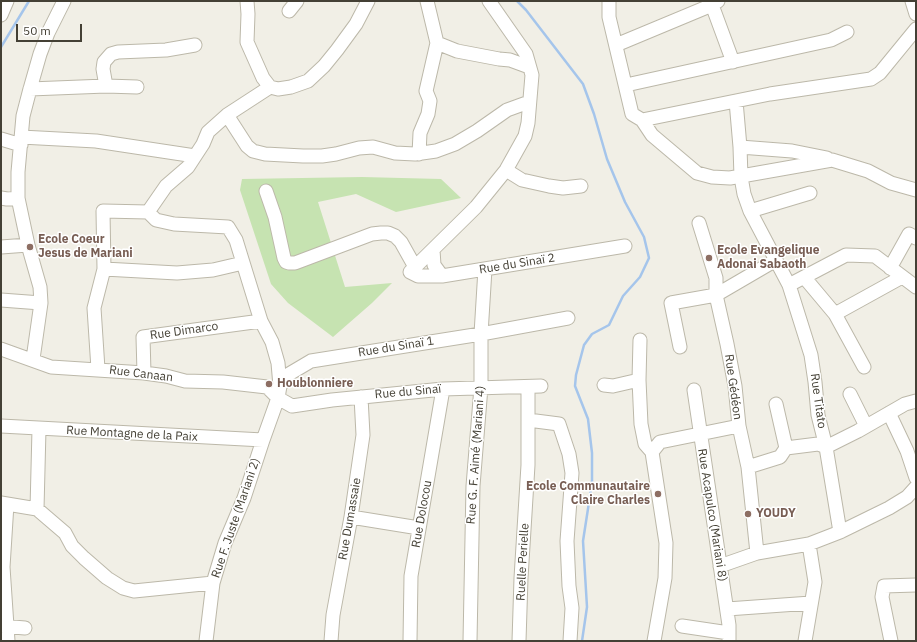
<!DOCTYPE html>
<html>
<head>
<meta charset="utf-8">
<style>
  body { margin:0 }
  #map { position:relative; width:917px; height:642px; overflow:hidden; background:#f1efe6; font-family:"IBM Plex Sans",sans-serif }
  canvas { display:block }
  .frame { position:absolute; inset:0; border:2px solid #444035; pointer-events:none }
  .scale { position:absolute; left:16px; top:24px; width:66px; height:18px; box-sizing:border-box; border:2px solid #444035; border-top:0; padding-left:5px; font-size:12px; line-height:14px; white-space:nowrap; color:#444035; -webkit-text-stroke:3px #fff; paint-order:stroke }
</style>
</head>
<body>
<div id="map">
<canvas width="917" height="642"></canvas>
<div class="frame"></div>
<div class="scale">50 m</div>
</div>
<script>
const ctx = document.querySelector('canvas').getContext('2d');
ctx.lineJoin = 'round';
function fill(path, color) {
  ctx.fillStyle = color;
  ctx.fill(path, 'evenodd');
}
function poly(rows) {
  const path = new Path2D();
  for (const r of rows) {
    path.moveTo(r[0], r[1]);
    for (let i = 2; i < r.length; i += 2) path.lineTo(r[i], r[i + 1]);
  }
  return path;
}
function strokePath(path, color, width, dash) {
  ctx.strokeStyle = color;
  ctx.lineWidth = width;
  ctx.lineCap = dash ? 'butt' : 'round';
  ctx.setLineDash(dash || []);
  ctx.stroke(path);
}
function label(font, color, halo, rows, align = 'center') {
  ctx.font = font + ' "IBM Plex Sans",sans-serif';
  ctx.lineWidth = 3;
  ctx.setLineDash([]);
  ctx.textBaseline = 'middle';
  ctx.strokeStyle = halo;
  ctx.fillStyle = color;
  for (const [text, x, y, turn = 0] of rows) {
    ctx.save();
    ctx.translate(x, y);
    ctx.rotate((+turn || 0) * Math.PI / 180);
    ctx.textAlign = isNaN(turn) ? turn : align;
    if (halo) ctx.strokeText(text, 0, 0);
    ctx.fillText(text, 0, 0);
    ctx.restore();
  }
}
const green = poly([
  [362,177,441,179,461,198,396,212,356,194,318,202,345,287,392,283,372,303,333,337,288,303,271,284,240,190,242,179]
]);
const stream = poly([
  [517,1,526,10,583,84,594,114,607,159,625,202,644,237,649,258,640,277,623,296,609,325,592,334,584,345,576,375,575,386,588,419,592,453,592,483,583,541,587,607,582,641],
  [1,47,29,1]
]);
const minor = poly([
  [247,1,248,14,247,42,263,78,270,87,278,89,291,87,308,81,324,66,337,50,356,24,368,1],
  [489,1,526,54,532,75,528,123,525,136,506,170,476,207,410,272,418,276,442,276,625,246],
  [609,1,609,17,632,114,642,120,652,135,697,173,712,177,730,178,832,160,868,171,891,183,916,190],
  [718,1,712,5,733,62],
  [912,1,916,14],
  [289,11,297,1],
  [1,15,7,1],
  [437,43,457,51,499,59,510,60,529,67],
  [616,45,712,5],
  [626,85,831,40,847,32],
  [106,86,103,69,104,62,111,54,118,52,166,50,195,45],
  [30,89,106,86,137,87],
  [736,101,740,147,741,177,744,194,750,211,789,285,811,355,815,382,818,415,826,447,840,532,809,544,815,582,805,641],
  [227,115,247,146,253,151,265,154,303,156,322,156,336,154,359,148,373,147,395,153,415,154,436,151,455,144,477,131,507,110,529,102],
  [642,120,770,94,871,79,880,73,916,29],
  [21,137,96,141,195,156],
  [1,139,21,145],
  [740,147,792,151,827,158],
  [419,154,420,133,428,114,430,101,426,91,437,43,427,1],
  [506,170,522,180,549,186,563,188,581,186],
  [266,191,275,217,284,258,286,262,289,263,295,263,372,234,381,233,388,233,395,236,401,242,415,267],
  [1,198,7,199,18,198],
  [750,211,810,193],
  [148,212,156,220,174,224,228,227,236,240,261,321,272,342,278,363,280,386,278,398,263,440,244,498,225,543,213,583,206,641],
  [699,223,716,278,716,295,727,344,735,386,739,426,748,467,757,553],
  [1,247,28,245],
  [433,250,434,265,442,276],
  [890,268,909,234,916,238],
  [104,269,103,211,148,212,166,186,188,167,203,144,208,132,227,115,270,87],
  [804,277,835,314],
  [789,285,846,255,875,256,916,287],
  [1,300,41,303],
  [640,340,639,380,641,424,645,444,652,452,666,543,665,578,654,641],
  [680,347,671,303,716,295,776,260],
  [1,349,51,367,144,373,166,376,185,381,223,382,267,387,278,398,292,406,332,400,443,389,541,386],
  [33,359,41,303,40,287,28,245,18,198,18,172,23,116,30,89,40,54,48,33,64,1],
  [864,367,835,314,902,277],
  [98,369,94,308,104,269,177,273,213,270,243,263],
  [144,373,143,337,261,321],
  [604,385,613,386,639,380],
  [280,386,289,374,311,361,481,334,568,318],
  [694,390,729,625,729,641],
  [850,394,866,426],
  [776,404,786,448],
  [889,413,907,451,916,478],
  [528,420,559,424,569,454,572,473,567,541,569,586,572,608,570,641],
  [1,426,263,440],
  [652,452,660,442,739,426],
  [748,467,780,457,786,448,818,444,826,447,858,431,905,404,916,401],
  [1,503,37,509,65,533,72,546,84,558,107,578,123,588,134,591,213,583],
  [7,504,3,567,8,641],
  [37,509,39,429],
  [351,517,419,528],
  [840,532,889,508,907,497,916,487],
  [720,566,757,553,809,544],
  [727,609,811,603],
  [1,626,25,628],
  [682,626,729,633],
  [331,641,333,615,351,517,363,435,361,397],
  [410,641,411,576,443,389],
  [470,641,473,486,481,387,481,334,485,269],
  [519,641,521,578,528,465,528,387],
  [891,641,882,597,884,586,916,585]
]);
const markers = [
  [30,247,4,"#8d6e63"],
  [709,258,4,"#8d6e63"],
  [269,384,4,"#8d6e63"],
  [658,494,4,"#8d6e63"],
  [748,514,4,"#8d6e63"]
];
const educationNames = [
  ["Ecole Coeur",38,240],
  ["Jesus de Mariani",38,254],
  ["Ecole Evangelique",717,251],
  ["Adonai Sabaoth",717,265],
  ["Houblonniere",277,384],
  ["Ecole Communautaire",650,487,"right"],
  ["Claire Charles",650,501,"right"],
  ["YOUDY",756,514]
];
const streetNames = [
  ["Rue du Sinaï 2",517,264,-9],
  ["Rue Dimarco",184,331,-8],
  ["Rue du Sinaï 1",396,347,-9],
  ["Rue Canaan",141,374,7],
  ["Rue Gédéon",733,387,82],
  ["Rue du Sinaï",408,392,-5],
  ["Rue Titato",818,401,82],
  ["Rue Montagne de la Paix",132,434,3],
  ["Rue G. F. Aimé (Mariani 4)",476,455,-86],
  ["Rue Dolocou",422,514,-80],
  ["Rue Acapulco (Mariani 8)",712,515,81],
  ["Rue F. Juste (Mariani 2)",236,518,-71],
  ["Rue Dumassaie",350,519,-80],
  ["Ruelle Perielle",523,562,-87]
];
fill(green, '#c6e3b1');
strokePath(stream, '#a5c5eb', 2.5);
strokePath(minor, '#bcb8a9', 15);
strokePath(minor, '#fff', 13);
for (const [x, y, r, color] of markers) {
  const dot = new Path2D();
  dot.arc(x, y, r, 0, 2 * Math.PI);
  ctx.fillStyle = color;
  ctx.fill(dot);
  strokePath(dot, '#fff', 1.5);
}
label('bold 12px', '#785e54', '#fff', educationNames, 'left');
label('12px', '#444035', '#fff', streetNames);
</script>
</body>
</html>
